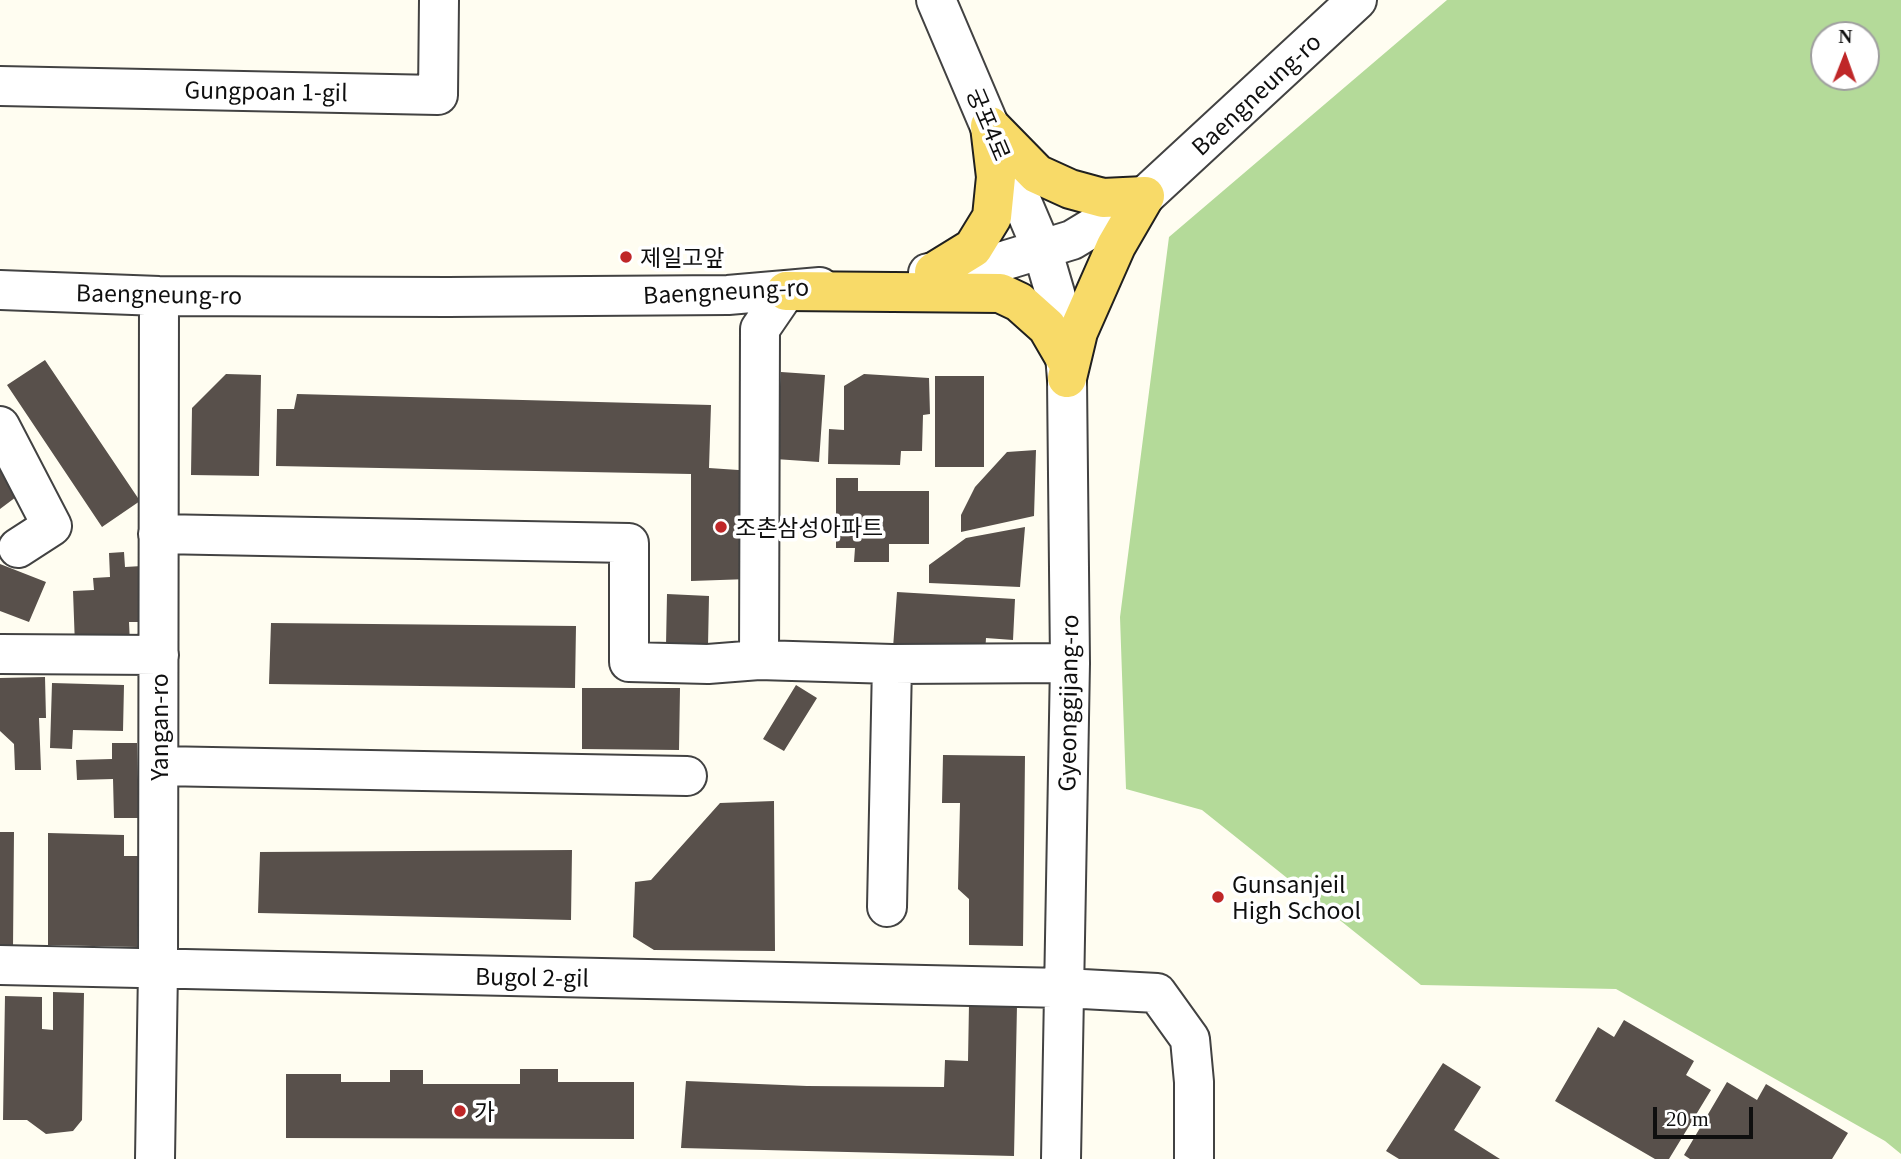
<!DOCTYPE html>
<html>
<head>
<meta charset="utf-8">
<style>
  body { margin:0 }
  #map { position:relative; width:1901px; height:1159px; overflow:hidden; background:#fffdf1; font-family:Georgia,serif }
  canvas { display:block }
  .north { position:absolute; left:1810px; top:21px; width:70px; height:70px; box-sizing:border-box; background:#fff; border:2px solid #9f9f9f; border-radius:50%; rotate:1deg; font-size:19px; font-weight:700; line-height:28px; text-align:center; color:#0f0f0f }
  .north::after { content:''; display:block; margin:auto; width:24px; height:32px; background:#bf2728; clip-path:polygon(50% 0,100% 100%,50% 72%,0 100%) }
  .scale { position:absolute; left:1653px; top:1107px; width:100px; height:32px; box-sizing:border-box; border:4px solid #0f0f0f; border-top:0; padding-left:9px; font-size:21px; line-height:24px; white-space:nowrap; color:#0f0f0f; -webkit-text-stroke:5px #fff; paint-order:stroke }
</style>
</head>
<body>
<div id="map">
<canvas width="1901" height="1159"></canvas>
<div class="north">N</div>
<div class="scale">20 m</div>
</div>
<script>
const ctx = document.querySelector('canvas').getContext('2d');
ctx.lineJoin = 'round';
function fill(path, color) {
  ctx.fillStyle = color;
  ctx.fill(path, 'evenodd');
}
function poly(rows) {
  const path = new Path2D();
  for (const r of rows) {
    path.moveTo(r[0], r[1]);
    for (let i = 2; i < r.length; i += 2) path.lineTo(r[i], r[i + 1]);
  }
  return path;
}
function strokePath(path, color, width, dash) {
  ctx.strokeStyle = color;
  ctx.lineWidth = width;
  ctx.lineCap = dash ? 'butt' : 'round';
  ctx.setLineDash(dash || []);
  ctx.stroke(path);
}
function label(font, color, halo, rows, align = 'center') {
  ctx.font = font + ' Georgia,"Noto Sans KR",serif';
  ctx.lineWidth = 7;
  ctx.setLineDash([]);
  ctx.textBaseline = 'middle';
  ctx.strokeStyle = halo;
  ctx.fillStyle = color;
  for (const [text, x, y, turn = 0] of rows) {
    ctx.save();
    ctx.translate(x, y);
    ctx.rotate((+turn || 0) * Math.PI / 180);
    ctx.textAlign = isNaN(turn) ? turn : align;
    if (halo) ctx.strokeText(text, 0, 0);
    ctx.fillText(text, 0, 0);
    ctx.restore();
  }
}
const forest = poly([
  [1447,0,1901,0,1901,1154,1885,1141,1616,989,1421,985,1202,810,1126,789,1120,617,1169,237],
  [1824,35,1866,35,1866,77,1824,77]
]);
const building = poly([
  [45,360,140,501,102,527,7,385],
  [781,372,825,375,819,462,775,459],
  [226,374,261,375,259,476,191,475,192,408],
  [864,374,929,378,930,414,923,415,922,451,901,451,900,465,828,464,829,429,844,430,844,386],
  [935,376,984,376,984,467,935,467],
  [297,394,711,405,709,468,753,471,749,579,691,581,691,474,276,466,277,409,294,409],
  [1036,450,1034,516,961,532,961,515,975,487,1007,452],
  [0,466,20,494,0,509],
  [836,478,858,478,858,491,929,491,929,544,889,544,889,562,854,562,855,548,836,548],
  [1025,527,1020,587,929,583,929,565,966,538],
  [124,552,125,567,142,566,144,622,129,622,130,644,75,646,73,591,94,590,93,578,110,577,109,553],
  [0,564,46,582,29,622,0,611],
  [897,592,1015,599,1013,640,986,638,985,654,893,648],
  [667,594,709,596,708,646,666,645],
  [271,623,576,626,575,688,269,684],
  [45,677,46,718,39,718,41,770,15,770,14,744,0,731,0,678],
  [52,683,124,685,123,731,73,730,72,749,50,748],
  [796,685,817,698,784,751,763,739],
  [582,688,680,688,679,750,582,749],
  [112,743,137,743,139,818,114,818,113,779,77,780,76,760,112,759],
  [943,755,1025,756,1023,946,969,945,969,899,958,889,960,803,942,803],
  [774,801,775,951,654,950,633,937,635,882,651,880,720,803],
  [0,832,14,832,13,948,0,948],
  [48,833,124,835,124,856,141,856,137,947,48,945],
  [572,850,571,920,258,913,260,852],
  [53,992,84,993,82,1120,73,1131,46,1134,27,1120,3,1120,5,996,42,997,42,1029,53,1030],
  [969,1004,1017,1005,1014,1156,681,1148,686,1081,807,1086,944,1087,945,1060,968,1061],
  [1624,1020,1694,1061,1686,1075,1711,1090,1669,1159,1655,1159,1555,1101,1598,1027,1614,1037],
  [1443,1063,1481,1087,1454,1130,1500,1159,1399,1159,1386,1151],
  [520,1069,558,1069,558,1082,634,1082,634,1139,286,1138,286,1074,341,1074,341,1082,390,1082,390,1070,423,1070,423,1084,520,1084],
  [1727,1082,1757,1100,1766,1084,1848,1133,1832,1159,1690,1159,1684,1155]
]);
const minor = poly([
  [936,0,1042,249,1062,317,1067,380,1070,663,1061,1159],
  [0,86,438,95,439,0],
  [928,273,990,265,1072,240,1145,196,1357,0],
  [0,290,159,296,448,297,728,295,820,287],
  [786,291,760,329,759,660,892,664,1070,663],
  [0,426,52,526,18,548],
  [158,534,629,543,629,662,708,664,759,660],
  [0,654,159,655],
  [159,766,687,776],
  [887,907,892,664],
  [0,965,1064,988,1157,993,1190,1039,1194,1082,1194,1159],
  [155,1159,158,969,159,296]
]);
const major = poly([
  [990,126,1037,174,1070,189,1103,198,1145,196],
  [934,272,973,248,992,217,996,177,990,126],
  [786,291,1000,293,1019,302,1047,327,1065,358],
  [1067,378,1078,332,1116,246,1145,196]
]);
const markers = [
  [626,257,7,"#bf2728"],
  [721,527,7,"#bf2728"],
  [1218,897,7,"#bf2728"],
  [460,1111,7,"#bf2728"]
];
const streetNames = [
  ["Gungpoan 1-gil",266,91,1],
  ["Baengneung-ro",1256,94,-43],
  ["궁포4로",989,124,67],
  ["Baengneung-ro",726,291,-3],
  ["Baengneung-ro",159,294,1],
  ["Gyeonggijang-ro",1068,703,-89],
  ["Yangan-ro",159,727,-90],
  ["Bugol 2-gil",532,977,1]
];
const poiNames = [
  ["제일고앞",640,257],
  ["조촌삼성아파트",735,527],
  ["Gunsanjeil",1232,884],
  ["High School",1232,910],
  ["가",474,1111]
];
fill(forest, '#b4da99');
fill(building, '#58504b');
strokePath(minor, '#424242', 42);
strokePath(major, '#202020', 42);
strokePath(minor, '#fff', 38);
strokePath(major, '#f8da68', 38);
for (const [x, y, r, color] of markers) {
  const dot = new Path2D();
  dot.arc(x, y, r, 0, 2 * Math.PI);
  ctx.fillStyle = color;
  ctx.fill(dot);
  strokePath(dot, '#fff', 2.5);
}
label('23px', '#0f0f0f', '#fff', streetNames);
label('23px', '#0f0f0f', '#fff', poiNames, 'left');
</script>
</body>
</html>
